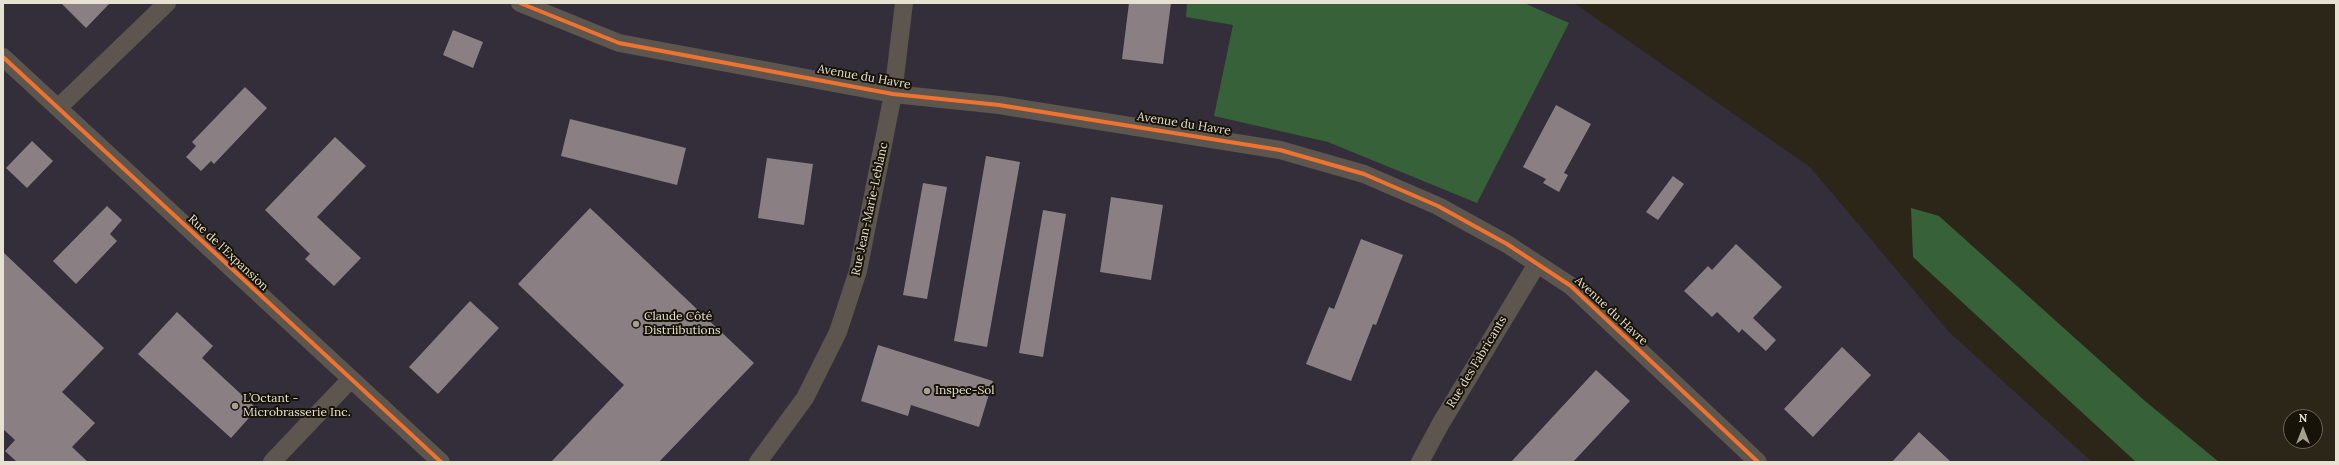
<!DOCTYPE html>
<html>
<head>
<meta charset="utf-8">
<style>
  body { margin:0 }
  #map { position:relative; width:2339px; height:465px; overflow:hidden; background:#2b2617; font-family:Lora,serif }
  canvas { display:block }
  .frame { position:absolute; inset:0; border:4px solid #e7e1d1; pointer-events:none }
  .north { position:absolute; left:2283px; top:409px; width:40px; height:40px; box-sizing:border-box; background:#171308; border:1px solid #6a6558; border-radius:50%; rotate:0deg; font-size:11px; font-weight:700; line-height:16px; text-align:center; color:#e7e1d1 }
  .north::after { content:''; display:block; margin:auto; width:14px; height:18px; background:#a5a090; clip-path:polygon(50% 0,100% 100%,50% 72%,0 100%) }
</style>
</head>
<body>
<div id="map">
<canvas width="2339" height="465"></canvas>
<div class="frame"></div>
<div class="north">N</div>
</div>
<script>
const ctx = document.querySelector('canvas').getContext('2d');
ctx.lineJoin = 'round';
function fill(path, color) {
  ctx.fillStyle = color;
  ctx.fill(path, 'evenodd');
}
function poly(rows) {
  const path = new Path2D();
  for (const r of rows) {
    path.moveTo(r[0], r[1]);
    for (let i = 2; i < r.length; i += 2) path.lineTo(r[i], r[i + 1]);
  }
  return path;
}
function strokePath(path, color, width, dash) {
  ctx.strokeStyle = color;
  ctx.lineWidth = width;
  ctx.lineCap = dash ? 'butt' : 'round';
  ctx.setLineDash(dash || []);
  ctx.stroke(path);
}
function label(font, color, halo, rows, align = 'center') {
  ctx.font = font + ' Lora,serif';
  ctx.lineWidth = 4;
  ctx.setLineDash([]);
  ctx.textBaseline = 'middle';
  ctx.strokeStyle = halo;
  ctx.fillStyle = color;
  for (const [text, x, y, turn = 0] of rows) {
    ctx.save();
    ctx.translate(x, y);
    ctx.rotate((+turn || 0) * Math.PI / 180);
    ctx.textAlign = isNaN(turn) ? turn : align;
    if (halo) ctx.strokeText(text, 0, 0);
    ctx.fillText(text, 0, 0);
    ctx.restore();
  }
}
const industrial = poly([
  [3,3,1574,3,1810,167,1949,332,2092,462,3,462]
]);
const forest = poly([
  [1187,3,1524,3,1569,23,1477,203,1328,142,1214,116,1233,25,1186,17],
  [1911,208,1939,216,2145,401,2219,462,2136,462,1913,257]
]);
const building = poly([
  [61,3,110,3,86,28],
  [1129,3,1171,3,1163,64,1122,59],
  [453,30,483,42,473,68,443,55],
  [245,87,267,108,214,164,211,161,201,171,186,157,196,146,192,142],
  [1556,105,1591,124,1564,173,1568,175,1559,192,1543,183,1546,179,1523,167],
  [570,119,686,148,677,185,561,156],
  [335,137,366,166,317,217,361,258,334,286,305,259,310,254,265,210],
  [32,141,53,161,27,188,6,168],
  [986,156,1020,162,987,347,954,341],
  [767,158,813,164,804,225,758,218],
  [1673,176,1684,184,1658,220,1646,212],
  [923,183,947,187,927,299,903,295],
  [1111,197,1163,205,1151,280,1100,272],
  [107,206,122,220,110,234,117,241,76,284,53,261],
  [590,208,754,363,659,462,551,462,624,385,518,284],
  [1043,210,1066,214,1043,357,1019,353],
  [1361,239,1403,255,1376,325,1373,324,1351,381,1306,364,1329,307,1334,309],
  [1736,244,1782,287,1753,318,1776,340,1766,351,1742,329,1739,333,1717,312,1712,317,1684,291,1708,266,1712,270],
  [3,252,104,348,62,392,95,423,72,447,88,462,17,462,5,451,15,440,3,429],
  [470,301,499,328,438,394,409,367],
  [177,312,213,346,202,358,257,409,231,438,138,354],
  [878,345,993,381,979,427,911,405,908,416,861,401],
  [1842,347,1871,375,1813,437,1784,409],
  [1596,370,1630,401,1573,462,1511,462],
  [1919,432,1951,462,1892,462]
]);
const minor = poly([
  [520,3,619,43,893,94,999,105,1280,150,1364,174,1438,206,1507,244,1571,286,1758,462],
  [3,57,441,462],
  [58,108,167,3],
  [272,462,350,380],
  [758,462,805,398,838,332,858,271,893,94,904,3],
  [1420,462,1441,423,1537,264]
]);
const cycleway = poly([
  [520,3,619,43,893,94,999,105,1280,150,1364,174,1438,206,1507,244,1571,286,1758,462],
  [3,57,441,462]
]);
const markers = [
  [636,324,4,"#a5a090"],
  [927,391,4,"#a5a090"],
  [235,406,4,"#a5a090"]
];
const streetNames = [
  ["Avenue du Havre",864,77,10],
  ["Avenue du Havre",1184,124,9],
  ["Rue Jean-Marie-Leblanc",870,209,-78],
  ["Rue de l'Expansion",228,253,43],
  ["Avenue du Havre",1611,311,43],
  ["Rue des Fabricants",1477,362,-59]
];
const poiNames = [
  ["Claude Côté",644,317],
  ["Distriibutions",644,331],
  ["Inspec-Sol",935,391],
  ["L’Octant -",243,399],
  ["Microbrasserie Inc.",243,413]
];
fill(industrial, '#332e3a');
fill(forest, '#376239');
fill(building, '#8a8084');
strokePath(minor, '#5d564f', 18);
strokePath(cycleway, '#ef722f', 4);
for (const [x, y, r, color] of markers) {
  const dot = new Path2D();
  dot.arc(x, y, r, 0, 2 * Math.PI);
  ctx.fillStyle = color;
  ctx.fill(dot);
  strokePath(dot, '#171308', 1.5);
}
label('12px', '#e7e1d1', '#171308', streetNames);
label('12px', '#e7e1d1', '#171308', poiNames, 'left');
</script>
</body>
</html>
